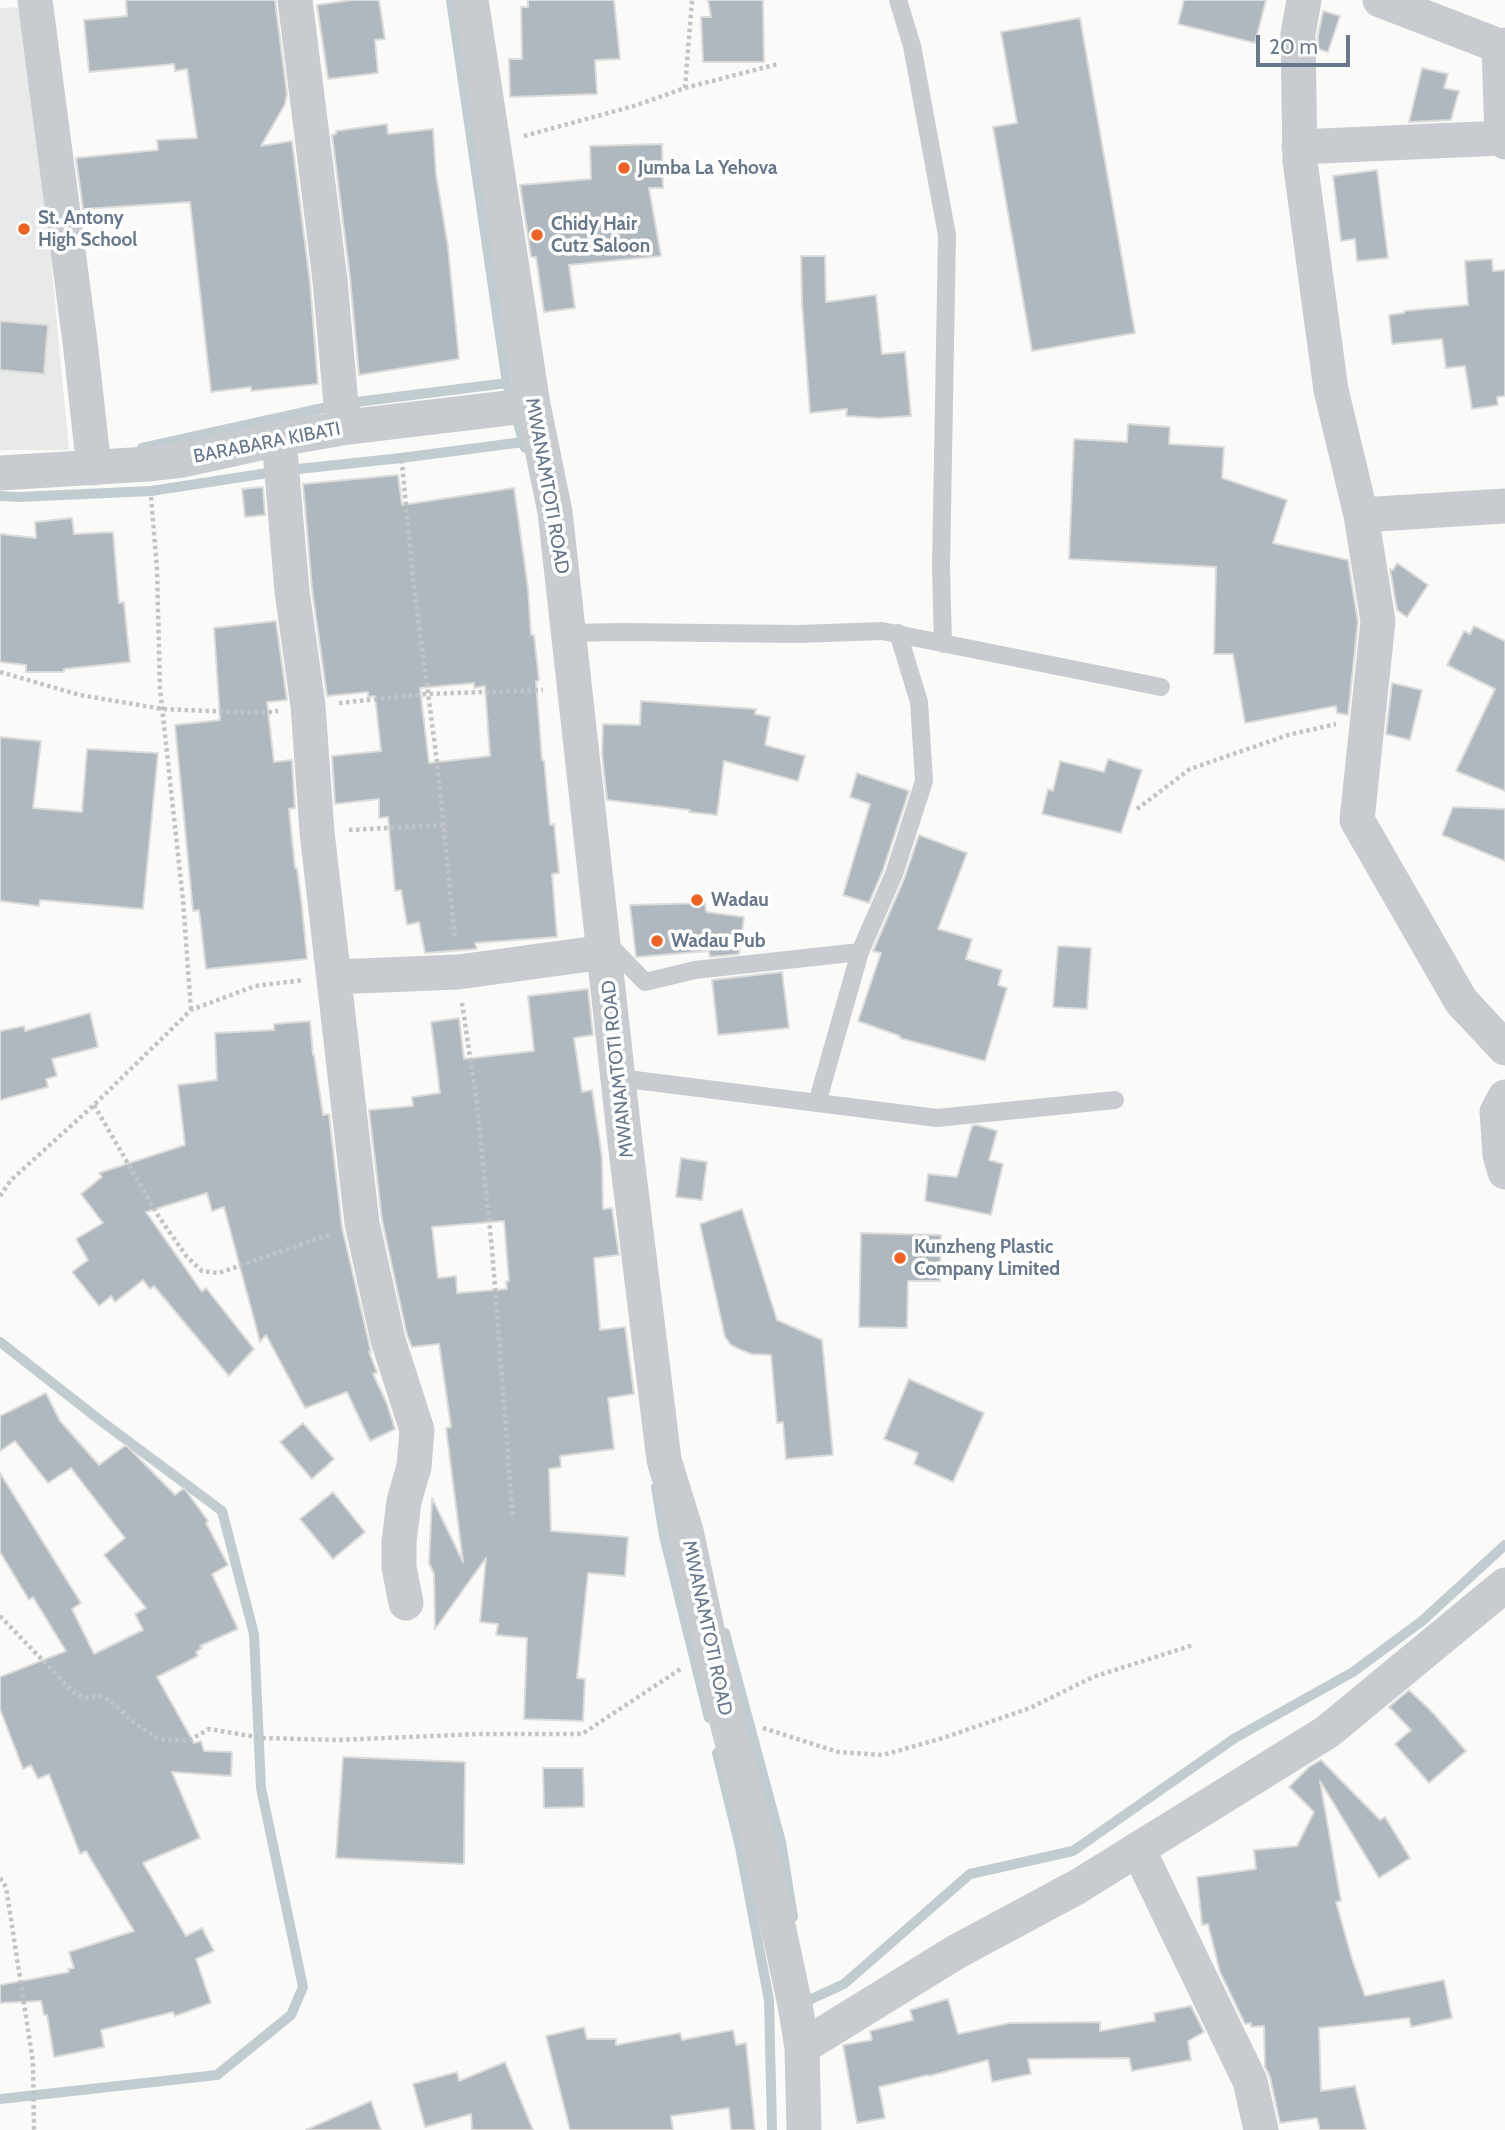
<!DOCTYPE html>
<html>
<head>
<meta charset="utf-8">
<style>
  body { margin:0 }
  #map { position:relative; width:1505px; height:2130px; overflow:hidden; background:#fafaf8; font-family:Cabin,sans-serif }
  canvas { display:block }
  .scale { position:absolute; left:1256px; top:35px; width:94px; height:32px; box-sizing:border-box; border:4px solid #67788b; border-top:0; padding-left:9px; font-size:21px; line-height:24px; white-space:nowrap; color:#67788b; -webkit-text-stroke:5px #fff; paint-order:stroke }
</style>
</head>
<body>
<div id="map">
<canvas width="1505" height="2130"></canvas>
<div class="scale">20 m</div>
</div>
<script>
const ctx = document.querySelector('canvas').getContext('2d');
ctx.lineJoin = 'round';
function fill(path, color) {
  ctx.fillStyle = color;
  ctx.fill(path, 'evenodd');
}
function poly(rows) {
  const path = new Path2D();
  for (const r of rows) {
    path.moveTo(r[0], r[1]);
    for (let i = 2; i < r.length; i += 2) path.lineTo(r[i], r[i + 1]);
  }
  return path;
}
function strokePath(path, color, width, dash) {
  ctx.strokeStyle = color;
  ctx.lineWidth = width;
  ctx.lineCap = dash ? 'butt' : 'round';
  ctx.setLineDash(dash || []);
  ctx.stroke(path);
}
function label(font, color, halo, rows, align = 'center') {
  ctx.font = font + ' Cabin,sans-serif';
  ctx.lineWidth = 7;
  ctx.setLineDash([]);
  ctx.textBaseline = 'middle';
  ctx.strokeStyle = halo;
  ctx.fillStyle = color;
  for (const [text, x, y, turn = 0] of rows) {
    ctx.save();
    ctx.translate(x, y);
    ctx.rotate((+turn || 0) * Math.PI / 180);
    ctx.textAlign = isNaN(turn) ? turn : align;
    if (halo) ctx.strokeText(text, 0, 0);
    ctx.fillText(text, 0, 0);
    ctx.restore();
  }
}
const built = poly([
  [27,7,69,450,0,450,0,8]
]);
const stream = poly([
  [451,0,507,383,525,448],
  [142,448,341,404,507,383],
  [289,470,401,458,523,442],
  [0,496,19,497,151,491,274,472],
  [0,1342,101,1421,222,1511,254,1634,261,1788,303,1987,291,2015,217,2075,0,2099],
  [656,1487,664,1536,709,1718],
  [725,1633,781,1842,793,1917],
  [717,1753,740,1847,769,2000,772,2130],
  [809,2000,844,1984,970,1874,1073,1851,1235,1738,1353,1672,1422,1621,1505,1545]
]);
const building = poly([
  [126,0,275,0,287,94,285,104,261,146,292,141,310,282,318,384,251,391,251,387,211,392,190,202,83,209,76,158,158,150,157,140,197,138,187,69,175,71,174,64,89,72,84,20,127,16,126,0],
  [351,0,379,0,385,39,375,40,378,73,328,79,317,5,351,0],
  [528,0,614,0,620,59,595,60,597,94,510,97,509,59,522,59,521,7,528,7,528,0],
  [708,0,763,0,764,62,703,62,701,17,711,17,708,0],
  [1184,0,1266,0,1255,43,1178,24,1184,0],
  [1323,11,1340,16,1328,52,1318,49,1318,36,1323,11],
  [1080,18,1135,333,1032,351,993,127,1017,123,1001,32,1080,18],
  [1422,68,1448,74,1444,88,1459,91,1451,120,1409,122,1422,68],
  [387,124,388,134,433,129,436,174,448,247,459,359,359,375,350,278,332,135,336,134,336,131,387,124],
  [662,144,663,188,649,188,661,256,569,265,575,308,544,312,536,257,531,257,520,185,591,179,590,146,662,144],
  [1377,170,1388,258,1357,261,1355,239,1341,241,1333,176,1377,170],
  [801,256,825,256,826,302,876,295,882,354,905,352,911,416,879,418,846,416,847,409,810,413,802,303,801,256],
  [1492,259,1493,271,1505,270,1505,396,1497,397,1498,405,1472,409,1465,366,1446,368,1442,339,1392,344,1389,315,1404,313,1404,311,1468,305,1465,261,1492,259],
  [0,321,48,325,44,374,0,370,0,321],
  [1128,424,1170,427,1169,444,1224,447,1222,478,1287,500,1273,543,1348,560,1358,622,1348,715,1337,713,1336,706,1245,723,1233,654,1214,654,1216,567,1069,559,1074,439,1127,442,1128,424],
  [398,475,402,505,514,488,528,588,531,635,534,635,539,680,536,681,542,760,544,760,550,825,554,824,559,873,552,874,557,937,475,943,477,949,425,953,419,922,407,925,401,890,395,891,388,817,379,818,379,799,335,804,332,756,381,751,375,696,368,697,368,692,327,696,312,589,303,484,398,475],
  [474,683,474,688,485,686,490,756,429,763,420,688,474,683],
  [263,487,265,515,245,517,242,489,263,487],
  [72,518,74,534,113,532,119,603,124,602,130,662,64,669,64,672,26,672,26,665,0,662,0,534,36,538,35,522,72,518],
  [1397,563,1428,585,1407,617,1397,610,1390,569,1393,570,1397,563],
  [276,621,287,700,267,702,274,762,292,760,295,808,289,809,295,868,297,868,302,907,307,959,206,969,199,910,193,911,175,725,220,720,214,628,276,621],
  [1474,626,1505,641,1505,791,1456,771,1495,689,1447,665,1464,631,1470,634,1474,626],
  [1392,683,1422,690,1410,740,1386,734,1392,683],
  [641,701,756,709,755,714,770,717,765,745,805,756,798,781,724,761,717,815,689,812,690,810,607,800,602,754,603,724,640,725,641,701],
  [0,737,41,741,33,808,82,812,87,749,158,753,143,909,40,900,39,906,0,901,0,737],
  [1108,759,1142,770,1121,833,1042,814,1048,789,1053,791,1060,761,1104,772,1108,759],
  [857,773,909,791,883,870,869,903,843,895,870,804,850,797,857,773],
  [1453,807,1505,809,1505,861,1442,835,1453,807],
  [919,835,967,853,938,929,972,939,966,959,1002,970,998,985,1007,988,985,1061,900,1038,900,1036,858,1021,881,953,873,951,904,879,919,835],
  [705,903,706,912,744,917,739,954,710,957,709,951,636,957,630,905,705,903],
  [1058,946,1091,948,1087,1009,1053,1007,1058,946],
  [782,972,789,1028,718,1035,712,980,782,972],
  [588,989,593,1035,574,1038,582,1092,592,1090,602,1157,603,1209,612,1208,619,1255,594,1258,600,1330,625,1327,634,1394,608,1398,614,1449,560,1456,561,1467,549,1469,551,1531,628,1537,625,1576,588,1573,577,1678,585,1679,583,1721,524,1719,527,1638,496,1635,498,1624,480,1622,486,1558,435,1629,434,1574,429,1563,432,1498,463,1562,446,1428,451,1427,439,1344,412,1347,407,1335,382,1220,369,1110,413,1106,412,1097,440,1093,431,1022,459,1018,464,1059,534,1051,528,996,588,989],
  [504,1221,509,1281,506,1282,507,1289,457,1293,456,1276,438,1278,432,1227,504,1221],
  [90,1013,98,1047,52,1059,57,1076,46,1079,48,1087,0,1100,0,1031,24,1026,25,1031,90,1013],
  [310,1021,313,1055,314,1055,323,1115,329,1114,342,1227,371,1352,369,1352,377,1372,373,1374,387,1404,395,1429,370,1441,347,1392,305,1408,266,1335,260,1342,224,1207,212,1211,207,1193,146,1212,202,1292,206,1288,254,1349,229,1376,154,1286,150,1289,143,1280,115,1302,111,1296,99,1306,72,1272,88,1260,76,1239,103,1223,81,1194,102,1177,99,1173,185,1145,178,1085,217,1080,215,1033,274,1030,274,1024,310,1021],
  [977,1125,997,1131,989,1160,1003,1164,991,1215,925,1201,928,1174,957,1177,972,1126,977,1125],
  [681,1158,707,1162,702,1200,676,1197,681,1158],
  [742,1209,777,1320,822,1340,833,1455,786,1459,783,1422,777,1423,771,1355,751,1354,739,1349,731,1345,725,1337,700,1224,742,1209],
  [861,1233,941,1235,940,1281,908,1281,907,1328,859,1327,861,1233],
  [909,1379,984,1413,953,1482,914,1464,918,1453,884,1439,909,1379],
  [46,1393,60,1421,99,1465,126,1445,175,1495,184,1488,208,1521,206,1523,228,1565,212,1574,238,1629,200,1646,202,1648,196,1652,198,1656,157,1677,194,1743,201,1741,204,1751,232,1752,231,1776,172,1772,200,1838,143,1863,186,1936,202,1928,214,1951,196,1959,211,2003,175,2016,173,2012,101,2030,104,2047,54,2057,47,2015,44,2015,41,2001,0,2003,0,1985,69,1972,68,1969,74,1968,69,1952,134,1931,86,1851,80,1854,49,1774,38,1779,31,1765,23,1769,0,1709,0,1677,66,1651,33,1597,29,1600,0,1552,0,1473,81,1603,72,1609,94,1654,143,1630,135,1614,146,1608,104,1555,125,1538,71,1468,48,1483,15,1441,0,1451,0,1416,46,1393],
  [303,1423,334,1459,312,1479,280,1442,303,1423],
  [333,1492,365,1532,333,1559,300,1519,333,1492],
  [1409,1690,1432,1712,1466,1751,1429,1783,1395,1744,1411,1730,1389,1707,1409,1690],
  [343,1757,465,1762,464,1864,336,1858,343,1757],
  [1321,1760,1380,1820,1385,1817,1410,1858,1379,1878,1320,1781,1341,1901,1336,1902,1352,1959,1365,1996,1444,1980,1452,2018,1411,2027,1409,2018,1319,2028,1321,2091,1355,2086,1366,2130,1320,2130,1317,2118,1280,2123,1270,2077,1265,2067,1264,2026,1251,2027,1251,2023,1245,2024,1220,1972,1208,1924,1202,1925,1197,1877,1256,1869,1254,1850,1297,1846,1314,1812,1289,1787,1309,1767,1321,1760],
  [543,1768,583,1768,584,1807,544,1808,543,1768],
  [948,1999,958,2034,1010,2023,1100,2022,1100,2031,1155,2021,1154,2013,1191,2006,1204,2032,1188,2041,1191,2060,1132,2071,1129,2058,1028,2059,1031,2074,992,2082,988,2060,929,2076,928,2075,879,2087,885,2118,857,2123,843,2045,872,2040,870,2031,913,2020,910,2010,948,1999],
  [584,2027,587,2039,616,2039,616,2045,680,2033,682,2040,733,2030,736,2045,746,2043,755,2130,731,2130,729,2108,671,2116,673,2130,570,2130,546,2036,584,2027],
  [505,2062,533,2130,472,2130,471,2114,425,2127,413,2084,457,2072,459,2081,505,2062],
  [371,2101,381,2130,306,2130,371,2101]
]);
const path = poly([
  [685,88,692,0],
  [524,136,634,106,685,88,778,64],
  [401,453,414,588,437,761,455,939],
  [151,497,157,569,160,689,183,900,191,1010],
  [0,672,80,695,163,709,259,713,278,711],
  [339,703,427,694,543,690],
  [1137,809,1190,769,1288,735,1336,724],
  [349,830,443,825],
  [462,1003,477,1104,492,1249,513,1519],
  [94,1105,159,1217,187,1257,202,1271,219,1273,331,1234],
  [0,1196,11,1180,94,1105,191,1010,255,986,304,980],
  [0,1616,74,1693,84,1698,99,1696,110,1700,133,1722,159,1739,188,1741,209,1729,263,1738,338,1740,479,1734,582,1734,682,1668],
  [763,1728,838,1752,883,1755,943,1738,1030,1708,1093,1677,1193,1645],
  [0,1878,6,1887,33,2062,34,2130]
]);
const lane = poly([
  [898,0,912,46,947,235,941,567,943,644],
  [569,633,622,632,798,634,882,631,1161,687],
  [605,952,615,951,645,982,695,970,860,952],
  [619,1078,937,1118,1115,1100],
  [817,1103,860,952,894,874,924,781,919,702,898,633]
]);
const street = poly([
  [35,0,80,342,94,468],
  [295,0,330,280,341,404,348,427],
  [471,0,533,405,555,512,625,1142,664,1460,686,1531,727,1722,768,1879,795,2005,802,2047,804,2130],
  [1304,0,1298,34,1300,161,1331,390,1361,515,1378,621,1357,820,1461,1001,1505,1048],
  [1380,0,1499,46,1505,45],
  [1499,46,1502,138,1505,142],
  [1299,147,1502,138],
  [279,439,292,591,308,706,317,832,362,1223,388,1340,417,1430,414,1467,404,1501,399,1542,399,1567,406,1603],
  [0,473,148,464,183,460,279,439,348,427,533,405],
  [1361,515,1505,506],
  [334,977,458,972,605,952],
  [1505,1097,1497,1112,1500,1155,1505,1172],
  [1138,1849,1250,2081,1261,2130],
  [802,2047,956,1952,1077,1887,1327,1732,1505,1585]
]);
const markers = [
  [624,168,7,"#ef6223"],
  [24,229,7,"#ef6223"],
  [537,235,7,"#ef6223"],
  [697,900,7,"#ef6223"],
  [657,941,7,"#ef6223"],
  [900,1258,7,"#ef6223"]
];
const poiNames = [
  ["Jumba La Yehova",638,168],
  ["St. Antony",38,218],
  ["High School",38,240],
  ["Chidy Hair",551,224],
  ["Cutz Saloon",551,246],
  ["Wadau",711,900],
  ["Wadau Pub",671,941],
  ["Kunzheng Plastic",914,1247],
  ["Company Limited",914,1269]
];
const streetNames = [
  ["BARABARA KIBATI",267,443,-11],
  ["MWANAMTOTI ROAD",547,486,80],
  ["MWANAMTOTI ROAD",618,1069,-96],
  ["MWANAMTOTI ROAD",707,1628,78]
];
fill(built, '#e8e9e9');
strokePath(stream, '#c1ccd1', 10);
fill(building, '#b0b8bf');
strokePath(building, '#dcdcda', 2);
strokePath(path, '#c1c4c6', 4.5, [3.5, 3.5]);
strokePath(lane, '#c8cbd0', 18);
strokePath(street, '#c8cbd0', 35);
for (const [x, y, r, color] of markers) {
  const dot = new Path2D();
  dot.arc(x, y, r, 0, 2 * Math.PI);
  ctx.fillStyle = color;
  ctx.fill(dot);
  strokePath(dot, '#fff', 2.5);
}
label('bold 19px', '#67788b', '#fff', poiNames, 'left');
label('19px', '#67788b', '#fff', streetNames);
</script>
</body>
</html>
